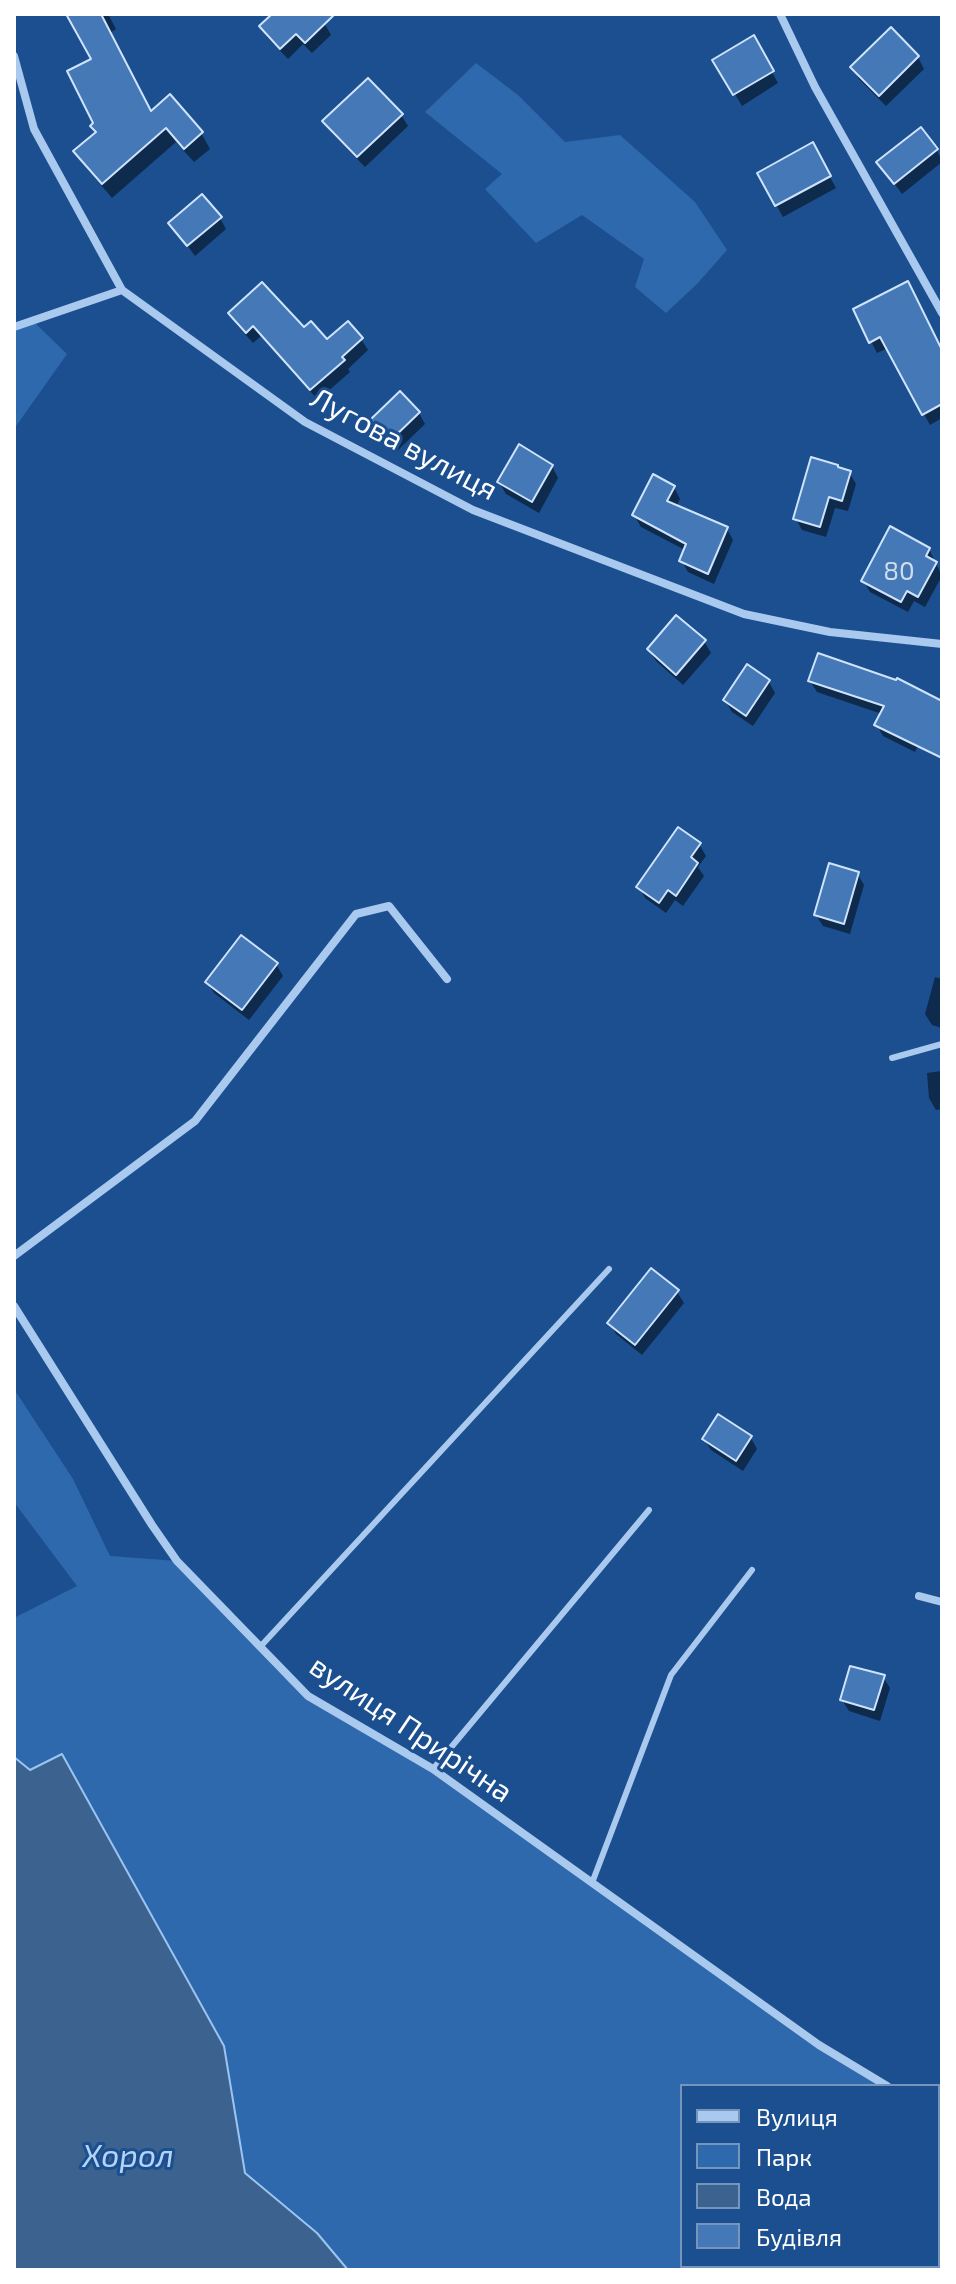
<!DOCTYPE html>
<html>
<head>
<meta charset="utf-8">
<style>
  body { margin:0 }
  #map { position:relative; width:956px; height:2284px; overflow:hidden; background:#1b4f8f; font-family:"Exo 2",sans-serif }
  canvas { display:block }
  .frame { position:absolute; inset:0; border:16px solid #fff; pointer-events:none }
  .legend { position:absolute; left:680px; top:2084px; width:260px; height:184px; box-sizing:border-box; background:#1b4f8f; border:2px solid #7695bc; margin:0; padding:10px 14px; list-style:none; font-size:24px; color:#fff }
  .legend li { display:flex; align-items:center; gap:16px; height:40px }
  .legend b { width:40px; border:2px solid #7695bc }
</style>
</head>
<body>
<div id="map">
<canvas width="956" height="2284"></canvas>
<div class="frame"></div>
<ul class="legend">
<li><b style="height:10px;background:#a9c9ee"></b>Вулиця</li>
<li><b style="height:22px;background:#2e69ad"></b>Парк</li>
<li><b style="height:22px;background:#3c6290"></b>Вода</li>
<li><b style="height:22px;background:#4478b7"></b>Будівля</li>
</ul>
</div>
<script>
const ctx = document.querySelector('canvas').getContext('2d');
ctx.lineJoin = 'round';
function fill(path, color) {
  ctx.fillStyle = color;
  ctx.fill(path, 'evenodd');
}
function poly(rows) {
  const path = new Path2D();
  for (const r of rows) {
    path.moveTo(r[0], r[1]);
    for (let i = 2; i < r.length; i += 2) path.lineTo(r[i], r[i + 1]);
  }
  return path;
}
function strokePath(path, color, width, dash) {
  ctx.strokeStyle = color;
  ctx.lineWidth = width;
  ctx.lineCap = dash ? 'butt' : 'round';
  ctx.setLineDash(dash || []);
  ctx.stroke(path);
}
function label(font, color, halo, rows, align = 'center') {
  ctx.font = font + ' "Exo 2",sans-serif';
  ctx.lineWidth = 6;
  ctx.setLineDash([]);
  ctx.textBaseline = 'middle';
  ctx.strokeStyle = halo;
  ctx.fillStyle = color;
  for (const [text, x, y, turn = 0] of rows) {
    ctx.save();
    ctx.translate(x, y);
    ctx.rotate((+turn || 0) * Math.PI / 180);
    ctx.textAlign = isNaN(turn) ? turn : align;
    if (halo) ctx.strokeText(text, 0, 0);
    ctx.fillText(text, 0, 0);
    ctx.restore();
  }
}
const green = poly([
  [476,63,518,95,565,142,620,135,695,202,727,250,697,284,666,313,635,287,644,259,582,215,536,243,485,189,502,174,425,112],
  [34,322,67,354,14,429,14,327],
  [14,1389,73,1479,110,1556,177,1561,308,1696,433,1769,819,2045,887,2086,682,2086,682,2266,938,2266,938,2116,942,2119,942,2270,348,2270,317,2233,245,2173,224,2046,62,1755,30,1770,14,1757,14,1618,77,1586,14,1502]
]);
const water = poly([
  [62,1754,224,2046,245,2173,317,2233,348,2270,14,2270,14,1757,30,1770,62,1754]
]);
const shadow = poly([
  [68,14,108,14,116,29,110,33,151,114,201,133,210,149,194,162,176,142,112,198,85,166,76,151,97,134,94,60],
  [274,14,319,14,331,35,312,53,303,44,288,59,268,38,261,27],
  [891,30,918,57,924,69,886,106,859,79,852,67],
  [753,38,778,83,742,106,715,60],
  [401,115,408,126,365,167,332,133,325,122],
  [812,145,836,188,783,217,759,174],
  [937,150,942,162,902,194,879,163],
  [220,218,226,229,195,256,171,223],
  [855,310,942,353,942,418,930,425,888,348,877,353],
  [230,313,304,330,327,342,361,339,368,350,348,369,350,372,318,400,261,336,253,343,237,325],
  [419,413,425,424,397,451,379,432,372,421],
  [552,466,558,478,539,513,506,494,499,482],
  [849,472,856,484,848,511,835,508,826,537,802,530,796,519],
  [674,487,680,499,676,507,727,529,733,540,714,584,688,572,681,560,685,550,641,527,634,515],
  [929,549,942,576,925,607,914,601,908,612,870,592,863,580],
  [704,641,711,653,683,685,656,661,649,650],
  [810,681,942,710,942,740,924,733,915,752,883,736,877,725,882,714,817,692],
  [769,682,775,693,753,726,732,712,725,700],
  [699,844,706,856,698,867,704,876,683,906,675,900,666,913,645,898,639,887],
  [857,873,864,885,850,934,823,926,816,915],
  [276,964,283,976,249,1020,214,993,207,982],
  [935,977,942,979,942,1028,932,1025,925,1014],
  [942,1071,942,1109,936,1110,929,1098,927,1073],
  [677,1292,684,1303,642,1355,616,1334,610,1323],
  [751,1438,757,1449,743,1471,711,1450,704,1439],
  [883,1677,890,1688,880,1721,849,1711,842,1700]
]);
const building = poly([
  [66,14,101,14,151,111,170,94,203,132,184,149,166,128,102,184,73,151,96,132,90,126,93,123,67,71,91,59,66,14],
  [272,14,335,14,305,43,296,34,280,49,259,26,272,14],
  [891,27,919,56,879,96,850,67,891,27],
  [754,35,774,71,733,95,712,60,754,35],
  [368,78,403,114,357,157,322,121,368,78],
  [921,127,938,149,894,184,876,162,921,127],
  [813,142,831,176,775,206,757,173,813,142],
  [202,194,222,217,187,246,168,223,202,194],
  [908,281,942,350,942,404,922,415,880,337,869,343,853,309,908,281],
  [262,282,304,327,311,321,327,339,348,321,363,338,342,357,345,360,310,390,253,326,246,333,228,313,262,282],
  [400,391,420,412,390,441,370,420,400,391],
  [519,444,553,465,532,502,497,482,519,444],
  [811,457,838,465,838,467,851,471,842,501,829,497,820,527,793,519,811,457],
  [653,474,675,486,667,501,728,527,708,574,679,561,686,544,632,515,653,474],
  [890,526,930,548,926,556,937,562,918,597,907,591,901,602,861,581,890,526],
  [676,615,706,640,676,675,647,649,676,615],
  [818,653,896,680,897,678,942,701,942,758,874,725,884,706,808,681,818,653],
  [747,664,770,680,746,716,723,700,747,664],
  [678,827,701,843,691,857,698,863,676,896,668,890,659,903,636,887,678,827],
  [829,863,859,872,844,924,814,915,829,863],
  [241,935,278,963,242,1010,205,982,241,935],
  [651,1268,679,1290,635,1345,607,1323,651,1268],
  [718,1414,752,1436,736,1461,702,1439,718,1414],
  [850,1666,885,1675,874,1710,840,1700,850,1666]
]);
const service = poly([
  [892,1058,942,1044],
  [260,1647,609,1269],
  [433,1769,649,1510],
  [592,1883,671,1675,752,1570]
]);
const minor = poly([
  [780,14,815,87,942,313],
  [14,56,34,129,122,290,305,422,473,510,744,614,830,632,942,644],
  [14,327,122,290],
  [14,1256,195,1121,356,914,389,906,447,979],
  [14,1306,152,1525,177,1561,308,1696,433,1769,819,2045,887,2086],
  [919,1596,942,1602],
  [938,2116,942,2119]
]);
const numberNames = [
  ["80",899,571]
];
const streetNames = [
  ["Лугова вулиця",404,444,28],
  ["вулиця Прирічна",411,1729,34]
];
const waterNames = [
  ["Хорол",128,2156]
];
fill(green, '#2e69ad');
fill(water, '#3c6290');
strokePath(water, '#9cc4f0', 2);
fill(shadow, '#0007');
fill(building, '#4478b7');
strokePath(building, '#cfe3fa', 2);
strokePath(service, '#a9c9ee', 6);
strokePath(minor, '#a9c9ee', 8);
label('26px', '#d0dded', null, numberNames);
label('30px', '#fff', '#1b4f8f', streetNames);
label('italic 32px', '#b5d3f5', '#1b4f8f', waterNames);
</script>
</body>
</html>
